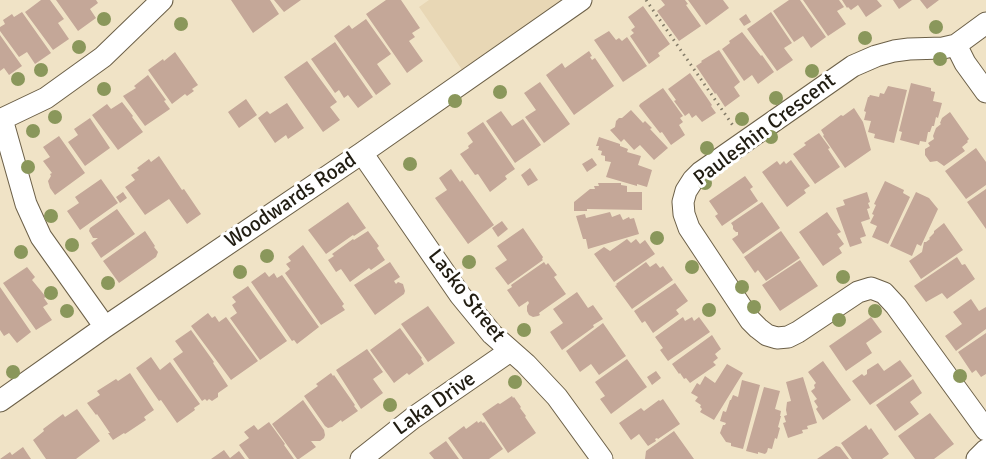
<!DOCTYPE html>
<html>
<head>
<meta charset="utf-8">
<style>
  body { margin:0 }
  canvas { display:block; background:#f0e3c6 }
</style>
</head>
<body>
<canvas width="986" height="459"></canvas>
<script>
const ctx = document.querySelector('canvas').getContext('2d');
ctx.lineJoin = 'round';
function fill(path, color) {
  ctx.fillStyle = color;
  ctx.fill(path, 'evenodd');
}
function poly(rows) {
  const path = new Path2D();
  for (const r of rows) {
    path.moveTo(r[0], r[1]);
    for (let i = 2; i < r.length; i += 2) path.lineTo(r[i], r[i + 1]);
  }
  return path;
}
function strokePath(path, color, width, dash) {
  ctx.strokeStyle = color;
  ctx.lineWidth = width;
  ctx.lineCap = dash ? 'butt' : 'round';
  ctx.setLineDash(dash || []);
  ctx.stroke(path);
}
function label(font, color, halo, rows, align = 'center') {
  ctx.font = font + ' Signika,sans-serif';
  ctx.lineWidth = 6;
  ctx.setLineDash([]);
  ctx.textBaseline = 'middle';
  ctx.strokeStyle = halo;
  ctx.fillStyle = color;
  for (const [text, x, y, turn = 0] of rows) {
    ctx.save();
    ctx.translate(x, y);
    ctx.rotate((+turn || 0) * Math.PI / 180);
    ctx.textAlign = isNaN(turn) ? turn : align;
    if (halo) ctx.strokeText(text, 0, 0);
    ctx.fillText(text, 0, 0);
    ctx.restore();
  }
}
const built = poly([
  [429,0,577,0,467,77,419,7]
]);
const building = poly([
  [41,0,50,0,64,19,58,23,69,39,53,50,25,12],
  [56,0,96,0,98,3,90,9,96,18,78,31],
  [231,0,270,0,279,14,253,33],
  [274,0,301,0,284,12],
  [386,0,401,0,420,28,412,33,415,37,409,41,423,61,407,73,366,14],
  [661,0,685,0,688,4,686,5,701,26,679,41,657,11,665,5],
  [688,0,723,0,729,8,706,25],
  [789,0,800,0,826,37,811,48,803,36,794,42,773,11],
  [803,0,839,0,844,7,837,11,846,24,828,36],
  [842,0,877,0,882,6,866,17,858,5,851,10,848,7,847,8],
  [893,0,912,0,899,9],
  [920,0,939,0,927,9],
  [643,6,670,44,658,53,660,56,649,64,630,36,634,33,631,30,635,27,628,17],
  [22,12,51,53,35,64,27,52,19,57,0,31,0,27,5,24,3,20,12,14,14,17],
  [771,12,792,43,784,48,793,60,777,71,747,29],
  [746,14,751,22,744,26,739,19],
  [366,19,391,54,377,64,391,84,376,95,334,36,349,25,352,29],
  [609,31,616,40,619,38,622,41,627,37,647,66,623,82,594,40],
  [742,32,761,56,762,55,774,72,758,84,752,75,744,81,722,49,730,43,729,41],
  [0,35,22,66,9,75,4,68,0,71],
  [335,42,373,97,358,108,348,95,344,98,339,90,335,93,311,59],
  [719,50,740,82,734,87,740,96,725,107,716,93,715,94,696,66,702,62,701,61],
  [589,51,592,56,590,57,592,60,595,58,614,86,574,115,546,75,562,63,565,68],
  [175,52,198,85,192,89,194,91,187,96,185,94,172,104,148,70,163,59,164,61],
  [307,61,337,102,330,107,340,120,323,132,284,77],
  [690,73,712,105,711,106,716,113,702,122,696,115,692,118,689,113,685,116,674,101,676,100,668,89],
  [148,75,166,100,164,101,170,109,145,126,123,96,136,88,134,86],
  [540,82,570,124,544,143,525,117,536,110,524,93],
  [911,83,931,88,931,91,935,92,933,101,942,103,938,118,936,117,934,126,932,126,930,132,928,132,926,142,920,141,919,145,900,140,902,132,899,131],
  [888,86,907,90,894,143,874,138,875,134,868,132,871,121,864,120,866,112,864,111,868,97,869,97,870,95,879,97,880,93,884,94],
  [663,88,683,116,680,118,683,122,679,125,685,135,671,145,662,132,660,133,639,106,640,104],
  [246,99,257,115,239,128,228,112],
  [122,102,133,116,132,117,143,132,118,150,92,115,107,104,111,109],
  [287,103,304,128,288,139,286,135,275,143,258,118,267,111,270,114],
  [854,108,863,122,871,150,845,168,823,136,824,135,821,130,841,115,843,116],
  [631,110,643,123,645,121,652,128,650,129,668,148,654,160,640,145,634,150,624,139,621,142,610,130,615,127,616,121,619,118,622,118],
  [501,111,512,126,523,119,541,145,515,163,486,121],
  [950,112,969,139,967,141,968,142,962,147,965,151,944,166,937,161,930,162,925,155,925,149,930,146,928,143,934,139,933,136,936,128,941,124,940,123,942,118],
  [90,118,110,148,85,166,68,142,78,135,74,129],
  [483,122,515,169,505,176,507,179,490,192,478,174,475,175,460,154,469,148,468,146,473,142,467,133],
  [819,133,830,148,828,149,840,167,815,184,793,154,806,145,804,143],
  [59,136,85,173,55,195,50,188,48,181,51,176,50,174,52,173,43,161,50,157,43,147],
  [599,137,620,144,620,146,628,149,627,152,641,156,638,165,652,170,647,187,637,184,637,186,606,177,611,162,605,161,605,156,601,155,602,151,598,150,599,146,596,146],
  [976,148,986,162,986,185,966,199,945,171],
  [159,156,182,190,184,189,201,214,187,224,169,199,145,215,125,187,135,180,131,175,139,170,137,168,149,159,151,162],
  [592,158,597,165,587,172,582,164],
  [791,160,810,186,804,190,806,193,787,207,762,172,777,161,780,165,784,161,786,164],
  [530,168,538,180,528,186,521,175],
  [451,169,460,182,462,180,494,225,468,244,435,198,447,190,439,178],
  [745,176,753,187,750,189,758,201,722,226,715,216,718,214,709,201],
  [101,179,118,203,80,230,67,211,79,203,75,197],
  [885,181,904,190,903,193,910,197,888,244,872,237,877,226,870,223,874,215,872,214,876,205,874,204],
  [598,183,621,183,621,185,627,186,627,192,642,192,642,210,587,209,587,211,574,211,574,202,590,189,595,189,594,186,599,186],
  [986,189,986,229,967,202],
  [123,192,127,198,120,203,116,197],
  [867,192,870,202,868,203,870,208,867,209,870,219,861,222,866,236,860,238,862,243,850,247,836,208,845,205,843,200],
  [916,192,929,198,938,209,921,246,917,244,912,256,890,246],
  [348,202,366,228,354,236,353,235,326,254,308,230],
  [762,202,780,228,743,254,732,239,738,235,738,232,736,232,733,229,733,226,731,223],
  [117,209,135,234,101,258,91,243,98,238,93,238,89,231,90,228],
  [610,212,612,217,620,214,623,220,629,217,630,219,634,218,639,234,588,249,586,239,583,239,576,216,585,214,586,218],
  [827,212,841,232,837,234,844,244,839,248,842,253,823,266,799,232],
  [502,221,508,229,498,237,492,228],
  [944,223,963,250,921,279,909,261,922,252,924,242,926,242,930,239,929,238,934,233,934,231],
  [523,228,543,257,542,259,543,260,508,285,495,268,507,260,497,246],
  [145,231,155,246,154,247,158,252,156,257,119,283,103,261],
  [368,231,379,246,377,248,385,260,371,270,369,268,350,282,341,269,336,272,328,260,334,256,332,254,353,239,354,240],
  [781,231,800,258,766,281,758,270,755,273,744,257],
  [627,239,631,243,636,239,640,244,645,240,655,254,614,282,594,254,604,247,610,251],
  [303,245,344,304,342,306,345,310,321,325,285,273,290,269,286,264,291,261,288,257],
  [957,257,962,265,965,264,975,279,947,299,942,293,926,302,914,286],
  [800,260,818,286,780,311,762,285],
  [390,262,400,277,394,281,396,284,398,282,403,284,405,291,404,294,375,315,354,285],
  [544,262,546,265,548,263,557,275,554,277,566,294,539,313,540,315,538,316,533,317,529,315,527,311,527,306,529,303,528,301,519,307,507,290,512,287,511,285],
  [646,262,650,267,656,263,660,268,663,266,673,280,632,309,615,286,617,285,616,284],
  [27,267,35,277,32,280,46,297,44,298,48,304,43,307,52,320,36,330,3,283],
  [265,272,269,277,274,273,277,278,282,275,319,327,297,344,294,340,292,341,251,282],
  [675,283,688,301,676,310,679,314,653,333,645,321,642,323,634,311],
  [248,286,287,341,260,360,230,318,237,313,232,305,236,302,232,297],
  [0,287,31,332,17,343,9,333,4,336,0,330],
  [577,292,588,308,593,305,603,319,593,325,594,327,562,350,550,332,563,323,553,309],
  [971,299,979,311,986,307,986,329,956,351,945,336,962,324,953,312],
  [428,306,455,343,428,362,401,324],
  [208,313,212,318,215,316,219,322,226,317,258,361,231,380,191,326],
  [683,317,685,321,692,317,694,321,699,317,710,332,668,361,660,350,663,348,655,337],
  [871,317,882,332,866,343,872,353,846,371,829,346],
  [603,323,626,356,599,375,591,364,580,372,566,351],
  [400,328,422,358,421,359,424,364,409,375,407,373,394,383,370,350],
  [191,330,214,362,213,363,228,386,218,393,218,397,212,401,209,399,207,401,205,399,202,401,173,359,183,352,175,341],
  [986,333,986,374,981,377,976,370,972,373,958,352],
  [712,335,721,349,715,354,718,358,713,362,716,365,690,383,686,378,684,379,680,373,679,374,672,364],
  [367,349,383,372,373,379,383,393,361,409,336,370],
  [151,357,160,370,170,362,200,404,194,408,195,410,177,423,161,400,159,401,136,368],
  [627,359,647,387,611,414,600,399,605,396,595,382],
  [900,360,912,376,870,405,852,381,862,374,864,376,867,374,867,370,878,363,884,371],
  [823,361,851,400,823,420,816,409,818,407,814,401,817,399,811,391,815,388,814,385,816,383,808,372],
  [727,364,743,373,714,420,700,412,702,409,700,407,701,405,695,401,698,397,691,393,697,383,700,385,705,376,715,383],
  [656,371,661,378,652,385,647,377],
  [130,373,154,410,144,417,146,420,125,434,124,433,113,440,108,433,110,433,97,414,96,415,87,403,100,395,97,391,116,379,118,381],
  [331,373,333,376,334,375,355,405,354,406,358,411,342,422,341,420,332,427,328,428,325,426,304,396,318,386,316,384],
  [803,377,817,423,807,426,808,429,802,430,803,433,788,438,783,423,786,422,784,416,787,415,786,410,787,402,791,401,786,382],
  [913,379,922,393,910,402,919,414,895,431,876,405],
  [742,380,760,385,743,449,731,446,731,443,726,442,720,433,723,425,725,425,726,423,720,421,723,411,726,412,730,400,731,400,733,395,738,397],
  [764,387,780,391,775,409,781,411,780,416,781,416,778,427,780,428,777,439,775,438,772,449,768,448,767,452,765,454,758,452,758,454,746,451],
  [512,396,513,398,514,397,521,407,520,408,526,416,525,417,536,433,508,453,482,414,498,403,500,404],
  [663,399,680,424,658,439,657,438,655,439,656,441,648,446,639,434,631,440,619,423,641,408,644,411,659,400,660,401],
  [303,400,324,430,325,435,324,438,320,441,311,441,316,447,299,459,297,459,272,424],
  [77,409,100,441,76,459,46,459,33,440,44,431,43,429,63,414,65,417],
  [930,413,954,444,934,459,915,459,898,436],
  [477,421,478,423,481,421,483,423,484,422,503,449,489,459,463,459,448,438,464,426,466,429],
  [269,422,285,444,284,445,294,459,249,459,239,445,249,438,244,432,254,425,258,430],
  [866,425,869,430,871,428,889,454,882,459,852,459,841,443],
  [674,431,694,459,645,459,646,451],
  [446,441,459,459,434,459,429,453],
  [836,446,840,447,849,459,817,459],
  [23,447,31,459,0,459,10,452,12,455],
  [224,450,230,458,239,451,245,459,211,459]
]);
const path = poly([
  [646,0,734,127]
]);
const minor = poly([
  [986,23,956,45,943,48,909,49,894,51,876,56,853,66,701,172,693,180,686,191,683,202,684,214,689,228,750,320,758,328,767,335,777,338,788,337,798,332,858,292,871,288,884,293,896,306,986,430],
  [956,45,965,63,986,92],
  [2,119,26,204,41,237,105,327],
  [0,120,46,98,103,57,162,0],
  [362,153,460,295,492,334,526,364,557,397,602,459],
  [0,401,105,327,362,153,581,0],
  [361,459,413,418,510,351],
  [977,459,986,450]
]);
const trees = [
  [104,19],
  [181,24],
  [936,27],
  [865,38],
  [79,47],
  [940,59],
  [41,70],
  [812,71],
  [18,79],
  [104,89],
  [500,92],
  [776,98],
  [455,101],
  [55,117],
  [742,119],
  [33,131],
  [771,137],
  [707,148],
  [410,164],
  [28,167],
  [705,183],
  [51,216],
  [657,238],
  [72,245],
  [21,252],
  [267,256],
  [469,262],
  [692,267],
  [240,272],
  [843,277],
  [108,283],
  [742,287],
  [51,293],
  [754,307],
  [709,310],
  [67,311],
  [875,311],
  [839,320],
  [524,330],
  [13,372],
  [960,376],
  [515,382],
  [390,405]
];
const streetNames = [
  ["Pauleshin Crescent",765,130,-37],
  ["Woodwards Road",291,201,-34],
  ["Lasko Street",466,296,52],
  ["Laka Drive",435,404,-35]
];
fill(built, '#e8d7b5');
fill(building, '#c4a798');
strokePath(minor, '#6c6048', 23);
strokePath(path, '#837b68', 3, [1.5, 4.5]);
strokePath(minor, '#fff', 21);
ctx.fillStyle = '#8a975b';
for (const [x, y] of trees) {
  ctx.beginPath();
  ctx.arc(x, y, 7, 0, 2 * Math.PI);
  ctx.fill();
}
label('21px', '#211d12', '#fff', streetNames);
</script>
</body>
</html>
